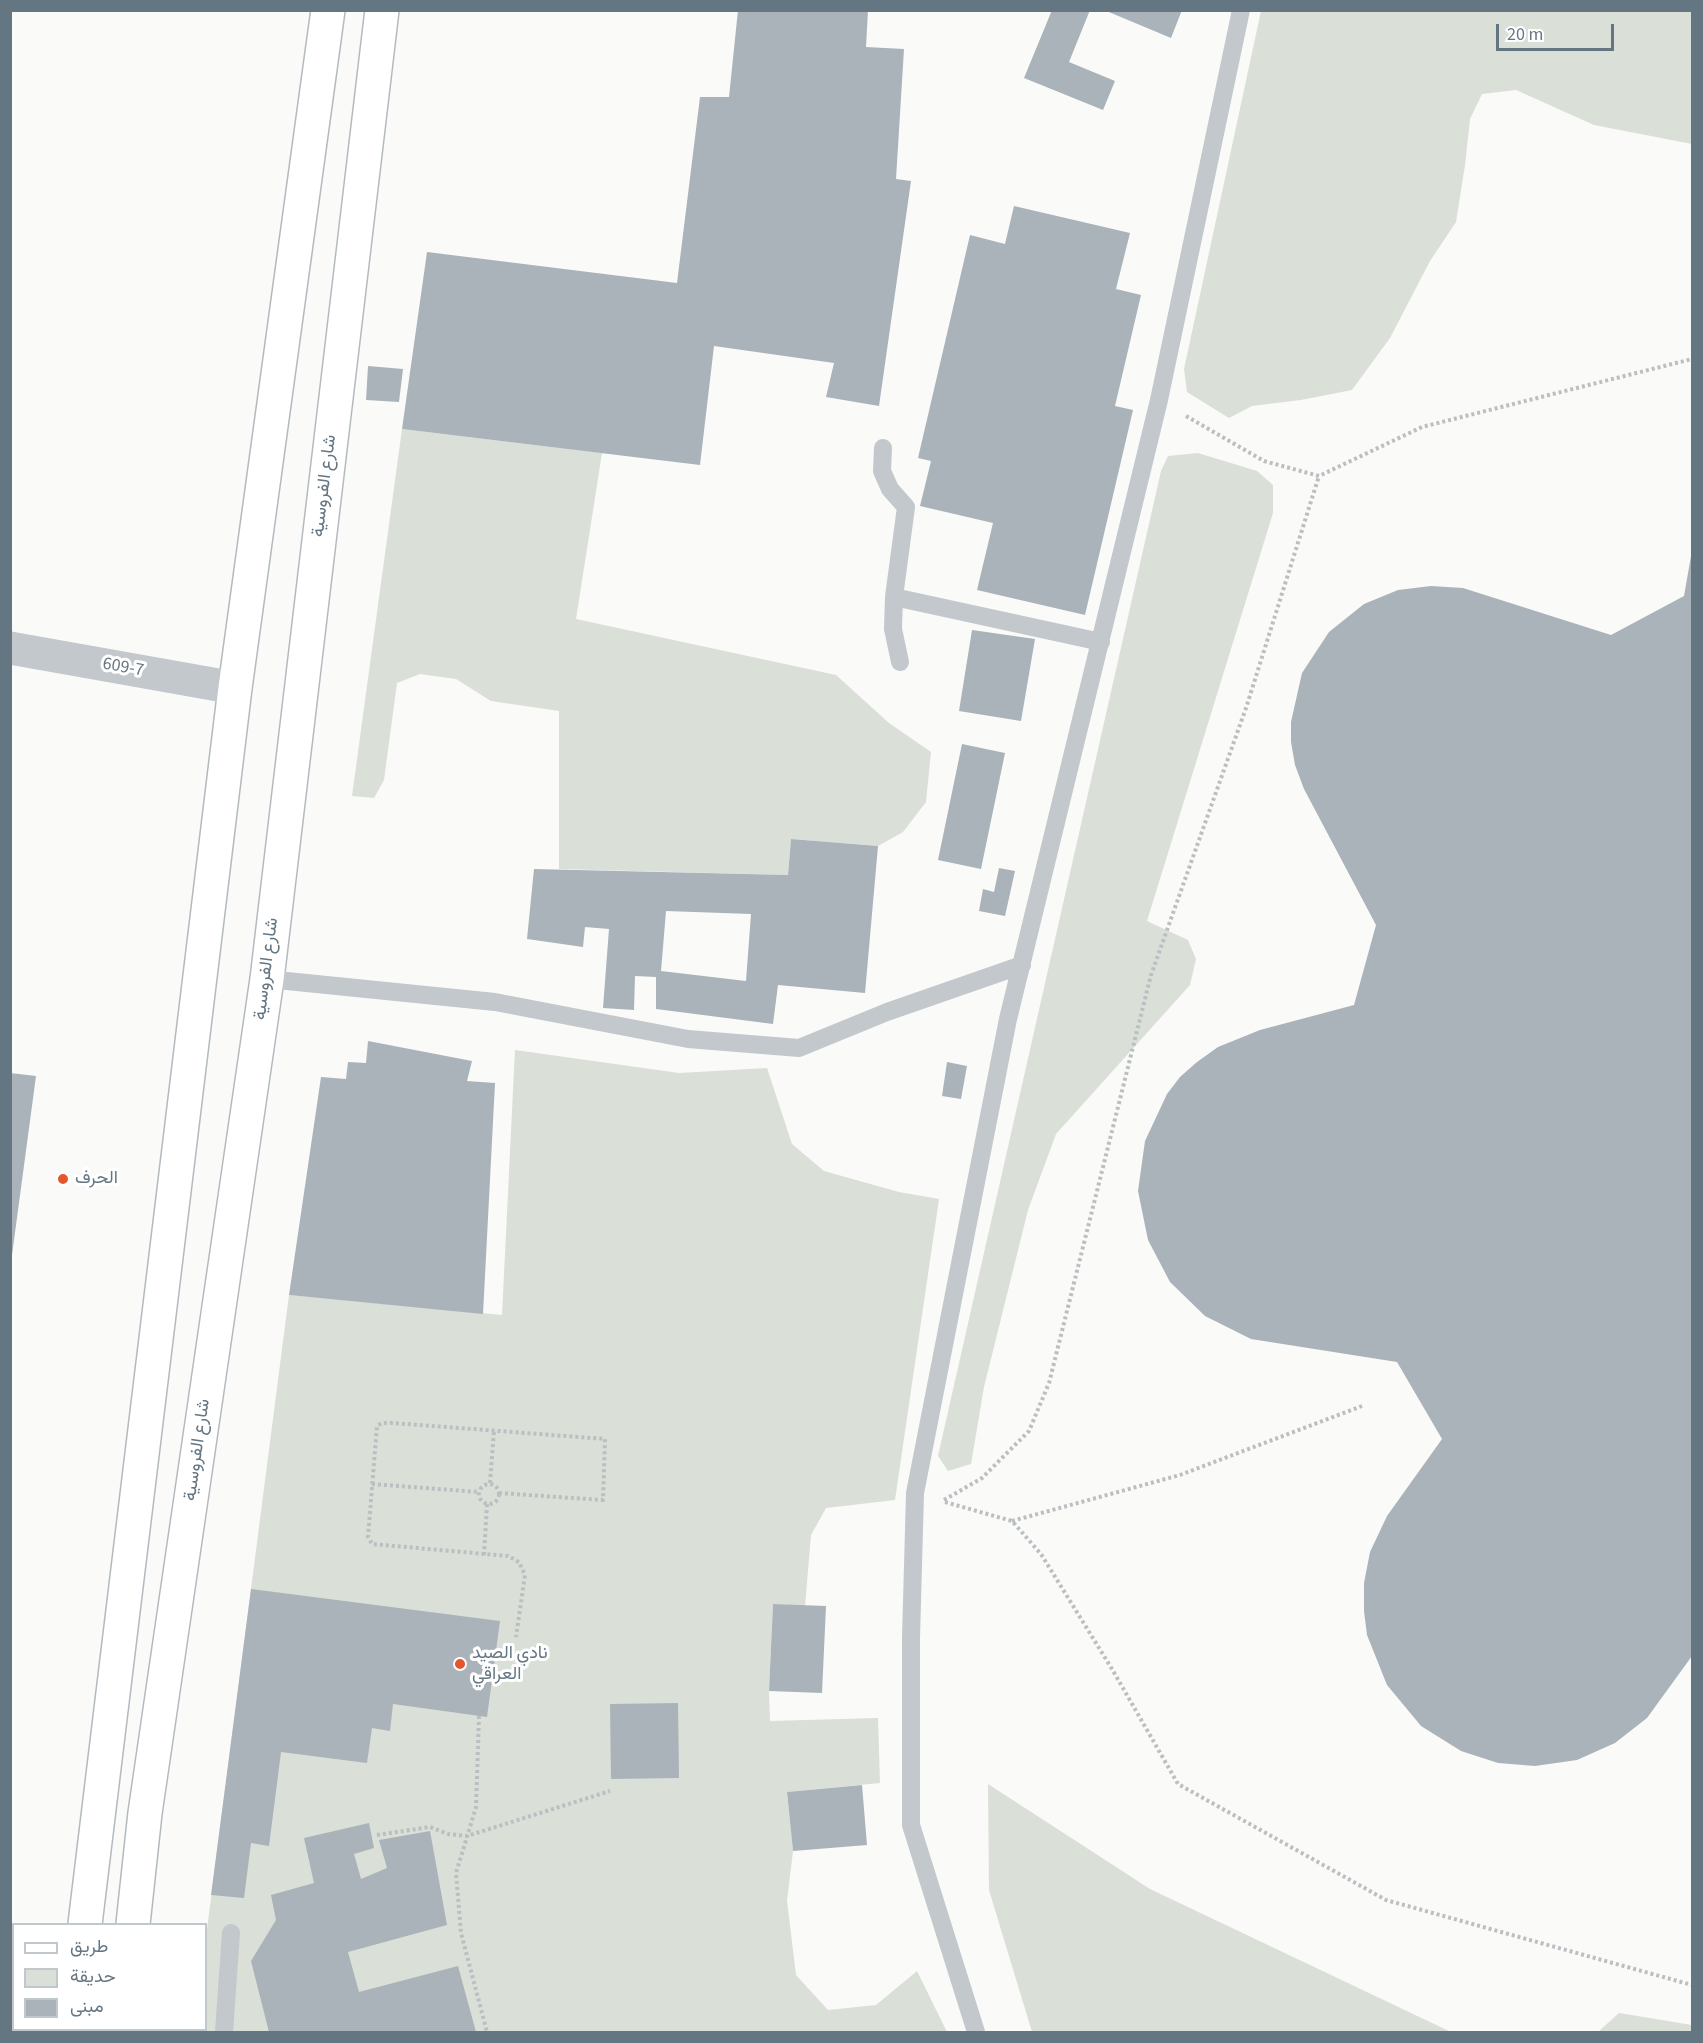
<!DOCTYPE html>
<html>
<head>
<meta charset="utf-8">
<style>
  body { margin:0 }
  #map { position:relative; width:1703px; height:2043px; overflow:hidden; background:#fafaf8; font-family:"Source Sans 3",Vazirmatn,sans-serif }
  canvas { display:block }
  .frame { position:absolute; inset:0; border:12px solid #657683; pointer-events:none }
  .legend { position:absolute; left:12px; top:1923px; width:195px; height:108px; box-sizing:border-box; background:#fff; border:2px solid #c1c8cd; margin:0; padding:8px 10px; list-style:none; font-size:18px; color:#657683 }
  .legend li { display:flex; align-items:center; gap:12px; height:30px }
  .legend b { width:30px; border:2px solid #c1c8cd }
  .scale { position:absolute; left:1496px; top:24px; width:118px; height:27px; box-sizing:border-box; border:3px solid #657683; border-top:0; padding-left:8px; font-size:18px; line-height:21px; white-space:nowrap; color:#657683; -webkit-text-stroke:4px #fff; paint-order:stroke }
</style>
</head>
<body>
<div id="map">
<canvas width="1703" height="2043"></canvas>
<div class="frame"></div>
<ul class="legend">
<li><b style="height:8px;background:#fff"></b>طريق</li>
<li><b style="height:16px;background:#dadfd7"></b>حديقة</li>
<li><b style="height:16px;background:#aab3b9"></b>مبنى</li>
</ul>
<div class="scale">20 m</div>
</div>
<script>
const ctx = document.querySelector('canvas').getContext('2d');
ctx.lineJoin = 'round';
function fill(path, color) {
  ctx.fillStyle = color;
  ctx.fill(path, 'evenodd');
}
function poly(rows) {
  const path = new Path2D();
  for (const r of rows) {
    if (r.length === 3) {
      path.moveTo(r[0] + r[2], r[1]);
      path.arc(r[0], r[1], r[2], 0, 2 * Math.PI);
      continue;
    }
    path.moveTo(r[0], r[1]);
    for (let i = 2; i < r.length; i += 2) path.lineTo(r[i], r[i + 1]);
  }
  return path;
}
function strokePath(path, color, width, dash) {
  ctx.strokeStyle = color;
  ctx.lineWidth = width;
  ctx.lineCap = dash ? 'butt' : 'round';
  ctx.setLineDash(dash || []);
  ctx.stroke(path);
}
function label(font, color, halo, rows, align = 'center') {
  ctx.font = font + ' "Source Sans 3",Vazirmatn,sans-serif';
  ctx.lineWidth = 6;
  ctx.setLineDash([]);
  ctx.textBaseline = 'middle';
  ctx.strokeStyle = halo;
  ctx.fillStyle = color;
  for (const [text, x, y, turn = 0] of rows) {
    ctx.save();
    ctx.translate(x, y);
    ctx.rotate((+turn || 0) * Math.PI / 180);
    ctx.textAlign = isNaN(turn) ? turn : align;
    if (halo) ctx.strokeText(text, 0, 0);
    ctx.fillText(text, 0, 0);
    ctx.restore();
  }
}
const green = poly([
  [1261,11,1692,11,1692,144,1594,125,1516,90,1482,94,1470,119,1465,165,1456,222,1430,261,1390,338,1352,390,1301,400,1252,406,1229,418,1187,392,1184,369],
  [402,429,602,453,576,619,836,675,889,723,931,752,926,802,903,832,878,846,791,839,788,875,559,869,559,711,491,701,456,679,420,674,397,683,384,780,374,798,352,796],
  [1198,453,1257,471,1273,485,1273,513,1147,921,1188,940,1196,959,1190,985,1056,1134,1028,1210,984,1387,971,1464,948,1471,938,1456,1161,471,1168,456],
  [515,1050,679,1073,767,1068,792,1144,824,1171,899,1192,939,1199,895,1500,826,1508,811,1535,805,1606,773,1604,769,1691,770,1721,878,1718,880,1783,787,1792,793,1851,787,1901,796,1975,828,2010,876,2005,917,1971,947,2032,193,2032,194,2030,206,2030,206,1937,289,1295,502,1315],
  [988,1784,1150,1889,1451,2032,1032,2032,989,1890],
  [1619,2013,1692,2025,1692,2032,1598,2032]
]);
const building = poly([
  [738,10,868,10,866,47,904,49,896,179,911,181,879,406,826,397,834,363,714,346,700,465,402,429,427,252,677,283,700,97,729,97],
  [1052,10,1090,10,1069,62,1115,81,1103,110,1024,78],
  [1104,10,1182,10,1171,38],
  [1014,206,1130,233,1116,289,1141,295,1115,406,1133,410,1085,615,977,590,993,523,920,506,931,461,918,458,970,235,1005,244],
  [368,366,403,369,399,402,366,400],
  [1691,556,1692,1656,1647,1718,1615,1743,1577,1760,1535,1766,1498,1763,1461,1751,1421,1726,1387,1685,1367,1635,1364,1611,1364,1583,1370,1552,1387,1516,1442,1439,1397,1362,1251,1339,1205,1316,1170,1282,1148,1240,1138,1191,1145,1141,1167,1094,1180,1077,1197,1062,1218,1047,1260,1030,1354,1005,1376,925,1304,789,1295,765,1291,742,1291,722,1302,673,1329,632,1364,604,1398,590,1431,586,1463,588,1611,635,1684,596],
  [972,630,1035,639,1021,721,959,711],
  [962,744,1005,753,981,869,938,860],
  [791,839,878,846,865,993,778,985,773,1024,656,1009,656,977,635,976,634,1010,603,1008,609,929,585,927,583,947,527,939,534,869,788,875],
  [666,911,751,914,746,981,661,971],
  [999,868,1015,871,1005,916,979,911,983,889,994,892],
  [368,1041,472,1061,467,1081,495,1083,483,1314,289,1295,321,1077,346,1079,348,1062,366,1063],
  [947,1062,967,1066,961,1099,942,1096],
  [10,1073,36,1076,12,1255,10,1255],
  [251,1589,500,1621,487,1717,393,1704,390,1731,372,1728,367,1763,281,1752,269,1846,251,1843,244,1898,211,1895],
  [773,1604,826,1606,822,1693,769,1691],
  [678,1703,679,1778,611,1779,610,1704],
  [862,1785,867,1845,793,1851,787,1792],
  [369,1823,374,1848,354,1854,361,1879,387,1868,379,1840,430,1831,447,1925,348,1952,359,1992,458,1966,476,2032,269,2032,251,1961,276,1920,271,1895,314,1883,304,1838]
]);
const path = poly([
  [1186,416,1264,461,1319,476,1422,427,1692,359],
  [490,1483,494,1431],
  [489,1494,10],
  [372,1484,479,1492],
  [499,1493,603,1500,605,1439,393,1423,382,1423,377,1426,368,1537,372,1544,508,1556,519,1562,525,1575,516,1637],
  [944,1500,982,1478,1029,1431,1049,1383,1151,975,1246,708,1319,476],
  [945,1502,1012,1521,1041,1554,1112,1669,1178,1784,1386,1900,1692,1985],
  [1012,1521,1180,1475,1362,1406],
  [484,1555,487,1504],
  [479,1716,476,1807,456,1873,461,1933,487,2032],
  [377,1835,430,1827,448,1834,467,1836,610,1791]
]);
const lane = poly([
  [883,448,882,471,890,489,906,507,894,597,1101,642],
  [894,597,893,629,900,662],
  [267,979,495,1002,688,1039,799,1048,887,1012,1022,965],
  [224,2032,231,1933],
  [976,2032,911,1825,911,1638,915,1493,1008,1019,1159,400,1241,10]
]);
const street = poly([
  [10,648,235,688]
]);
const secondary = poly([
  [85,1924,235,688,328,10],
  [133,1924,145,1813,267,979,382,10],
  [72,2032,72,2030],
  [121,2032,122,2030]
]);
const markers = [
  [63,1179,6,"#e4572e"],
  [460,1664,6,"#e4572e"]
];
const streetNames = [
  ["شارع الفروسية",325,486,-83],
  ["609-7",123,668,10],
  ["شارع الفروسية",267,969,-83],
  ["شارع الفروسية",198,1450,-82]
];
const poiNames = [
  ["الحرف",75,1179],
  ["نادي الصيد",472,1654],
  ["العراقي",472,1675]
];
fill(green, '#dadfd7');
fill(building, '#aab3b9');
strokePath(secondary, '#b3babf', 36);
strokePath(path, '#bbbfc2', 4, [3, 3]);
strokePath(lane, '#c3c8cc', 18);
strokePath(street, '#c3c8cc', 33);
strokePath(secondary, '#fff', 33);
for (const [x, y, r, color] of markers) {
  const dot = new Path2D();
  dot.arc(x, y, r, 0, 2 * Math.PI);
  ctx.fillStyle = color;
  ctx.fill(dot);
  strokePath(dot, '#fff', 2);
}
label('18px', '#657683', '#fff', streetNames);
label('18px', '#657683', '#fff', poiNames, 'left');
</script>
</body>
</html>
